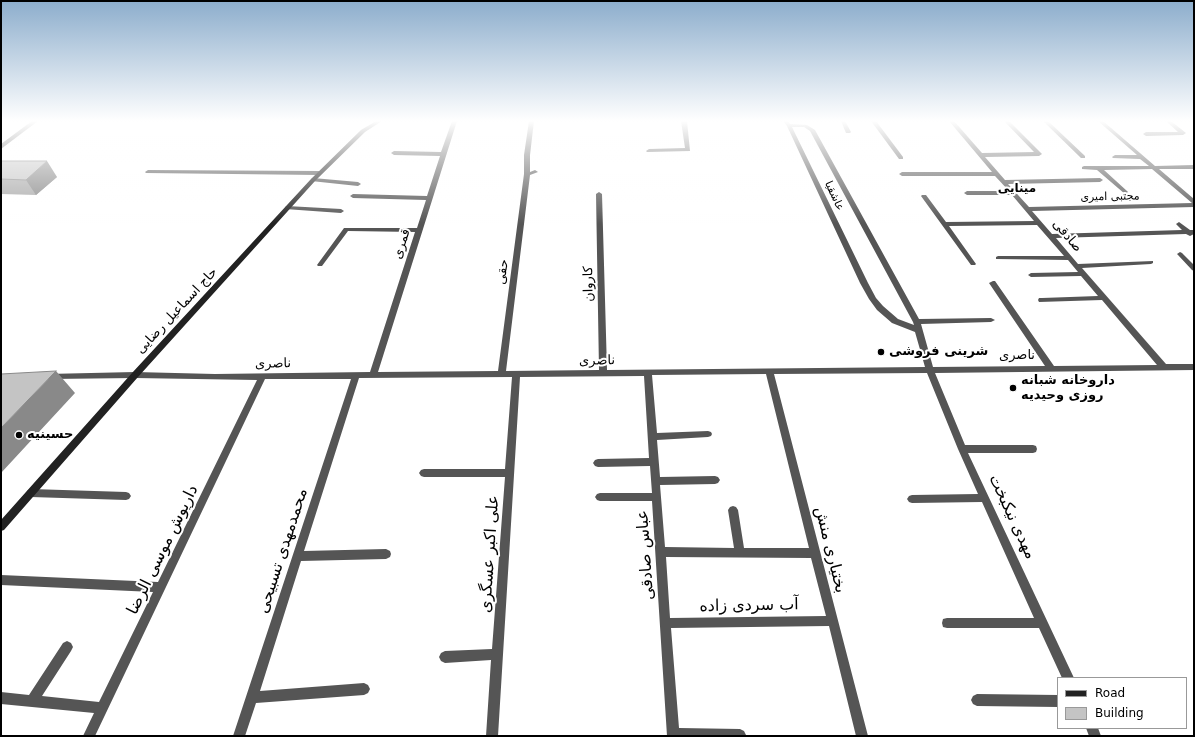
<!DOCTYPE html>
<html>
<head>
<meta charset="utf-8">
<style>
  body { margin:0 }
  #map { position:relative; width:1195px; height:737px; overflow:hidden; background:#fff; font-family:"DejaVu Sans",sans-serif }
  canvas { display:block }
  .frame { position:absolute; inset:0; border:2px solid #000; pointer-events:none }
  .legend { position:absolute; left:1057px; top:677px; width:130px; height:52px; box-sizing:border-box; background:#fff; border:1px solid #999; margin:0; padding:5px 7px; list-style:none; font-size:12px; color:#000 }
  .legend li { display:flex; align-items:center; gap:8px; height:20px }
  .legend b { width:20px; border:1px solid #999 }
</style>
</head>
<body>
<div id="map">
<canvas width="1195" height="737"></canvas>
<div class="frame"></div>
<ul class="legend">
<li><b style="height:5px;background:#222"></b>Road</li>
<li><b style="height:11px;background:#c4c4c4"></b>Building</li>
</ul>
</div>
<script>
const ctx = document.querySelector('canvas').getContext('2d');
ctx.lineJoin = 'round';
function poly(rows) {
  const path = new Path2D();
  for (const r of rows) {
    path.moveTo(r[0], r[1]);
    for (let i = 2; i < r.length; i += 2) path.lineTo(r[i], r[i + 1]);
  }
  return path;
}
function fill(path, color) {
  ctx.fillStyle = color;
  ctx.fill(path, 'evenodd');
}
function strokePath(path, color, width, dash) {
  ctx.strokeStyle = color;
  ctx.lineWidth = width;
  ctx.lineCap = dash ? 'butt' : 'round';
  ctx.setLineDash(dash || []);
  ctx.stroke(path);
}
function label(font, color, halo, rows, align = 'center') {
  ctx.font = font + ' "DejaVu Sans",Vazirmatn,sans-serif';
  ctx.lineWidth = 4;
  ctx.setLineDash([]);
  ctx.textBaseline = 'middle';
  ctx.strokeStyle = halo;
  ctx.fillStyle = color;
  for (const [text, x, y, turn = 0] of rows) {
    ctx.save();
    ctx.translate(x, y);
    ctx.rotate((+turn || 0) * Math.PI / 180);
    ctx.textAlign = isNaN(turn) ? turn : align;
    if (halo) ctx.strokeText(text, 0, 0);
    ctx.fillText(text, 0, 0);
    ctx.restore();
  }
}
const street = poly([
  [32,121,38,121,1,149,1,144,32,121],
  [452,121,457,121,378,372,498,371,524,174,524,155,529,121,534,121,530,155,530,172,535,170,538,172,530,175,506,371,599,370,596,194,599,192,602,194,607,370,925,367,915,332,892,323,877,310,869,299,860,283,787,126,783,121,788,121,790,124,807,125,815,130,919,319,991,318,995,320,991,322,921,324,933,367,1045,366,989,283,993,281,995,281,1054,366,1157,365,1102,300,1039,302,1038,300,1039,298,1042,298,1098,296,1081,276,1031,277,1028,275,1031,273,1078,272,1068,260,996,259,996,257,998,256,1064,256,1037,225,949,226,976,264,975,265,971,265,921,196,922,195,926,195,946,222,1034,221,1012,195,967,195,964,193,967,191,1009,191,995,176,902,176,899,174,902,172,992,172,949,121,954,121,982,153,1034,152,1004,121,1009,121,1042,154,1039,156,985,157,1005,180,1100,178,1103,180,1100,182,1008,184,1029,207,1192,203,1152,169,1104,170,1127,191,1128,192,1125,194,1097,170,1082,169,1082,167,1084,166,1149,166,1140,159,1113,158,1112,157,1115,155,1137,155,1098,121,1103,121,1155,166,1194,165,1194,169,1159,169,1194,199,1194,207,1032,211,1052,234,1182,230,1176,224,1179,222,1190,230,1194,230,1194,234,1190,236,1186,234,1056,238,1078,264,1153,261,1153,263,1151,264,1082,268,1166,364,1194,364,1194,370,935,373,965,445,1033,445,1036,446,1037,449,1036,452,1033,453,968,453,1074,678,1062,678,1039,628,947,628,943,627,942,623,943,619,947,618,1034,618,982,502,912,503,909,502,907,499,909,496,912,495,978,494,958,449,927,373,774,374,868,736,856,736,829,626,671,628,679,728,740,729,744,731,746,735,667,736,652,501,600,501,597,500,595,497,597,494,600,493,652,493,650,466,598,467,595,466,593,463,595,460,598,459,649,458,644,376,520,377,498,736,486,736,491,660,445,663,441,661,439,657,441,653,445,651,492,649,505,477,424,477,421,476,419,473,421,470,424,469,505,469,512,377,359,378,304,551,386,549,390,551,391,554,390,557,386,559,301,561,260,691,364,683,368,685,370,689,368,693,364,695,256,703,245,736,233,736,351,379,265,379,95,736,83,736,94,713,1,704,1,692,29,695,63,643,67,641,71,643,73,647,71,651,42,696,99,702,153,592,1,585,1,575,158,582,257,380,135,378,50,379,47,378,46,376,47,374,135,372,215,374,370,372,415,232,348,231,322,266,318,266,317,265,344,228,417,228,426,200,353,198,350,196,353,194,427,196,440,156,394,155,391,153,394,151,441,152,452,121],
  [792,127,804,127,810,131,913,322,914,325,898,319,883,306,876,298,868,283,792,127],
  [766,374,809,548,744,548,738,510,736,507,733,506,730,507,728,510,734,548,665,547,660,485,715,484,718,483,720,480,718,477,715,476,660,477,657,440,708,437,711,436,712,434,711,432,708,431,657,433,652,375,766,374],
  [666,557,811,558,826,616,670,618,666,557],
  [681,121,687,121,690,151,647,152,646,151,649,149,685,148,681,121],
  [841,121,845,121,851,132,850,133,846,133,841,121],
  [871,121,876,121,903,157,903,159,899,159,871,121],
  [1043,121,1048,121,1085,156,1085,158,1081,158,1043,121],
  [1166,121,1171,121,1186,133,1183,135,1146,136,1143,134,1146,132,1178,132,1166,121],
  [148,170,319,171,322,173,319,175,146,173,145,172,148,170],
  [313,178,358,182,361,184,358,186,311,181,311,179,313,178],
  [287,206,341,209,344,211,341,213,285,209,285,207,287,206],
  [1180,252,1182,253,1194,265,1194,271,1192,270,1178,255,1177,254,1180,252],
  [31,489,126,492,129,493,131,496,129,499,126,500,31,497,28,496,26,493,28,490,31,489],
  [977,694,1058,695,1058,707,977,706,973,704,971,700,973,696,977,694],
  [1086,728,1098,728,1101,736,1089,736,1086,728]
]);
const secondary = poly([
  [376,121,382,121,365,132,315,181,138,377,4,530,1,531,1,520,132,373,311,179,361,130,376,121]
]);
const wall = poly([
  [1,161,57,177,36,195,1,194]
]);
const shadedWall = poly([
  [47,161,57,177,36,195,26,180],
  [56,371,75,393,1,473,1,428]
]);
const building = poly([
  [1,161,47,161,26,180,1,179,1,161],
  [56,371,1,428,1,374,56,371]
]);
const markers = [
  [881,352,4,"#000"],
  [1013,388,4,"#000"],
  [19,435,4,"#000"]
];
const farStreetnames = [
  ["عاشقیا",834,196,65],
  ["مجتبی امیری",1110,197,-1]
];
const farNeighbourhoodnames = [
  ["مینایی",1017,189]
];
const streetNames = [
  ["صادقی",1067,236,49],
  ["قمری",402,244,-72],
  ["حقی",503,272,-83],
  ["کاروان",589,284,-91],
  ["حاج اسماعیل رضایی",177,311,-47],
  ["ناصری",1017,356],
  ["ناصری",597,361,-1],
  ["ناصری",273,364,-1]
];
const poiNames = [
  ["شرینی فروشی",889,352],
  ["داروخانه شبانه",1021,381],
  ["روزی وحیدیه",1021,396],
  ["حسینیه",27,435]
];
const nearStreetnames = [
  ["مهدی نیکبخت",1012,517,65],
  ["داریوش موسی الرضا",163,550,-64],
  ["بختیاری منش",830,550,76],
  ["محمدمهدی تسبیحی",283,551,-72],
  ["علی اکبر عسگری",490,554,-86],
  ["عباس صادقی",646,555,-94],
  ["آب سردی زاده",749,606,-1]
];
fill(street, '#555');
fill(secondary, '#222');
fill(wall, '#a9a9a9');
fill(shadedWall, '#898989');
fill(building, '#c4c4c4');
strokePath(building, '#898989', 1);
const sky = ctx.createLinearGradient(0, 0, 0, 224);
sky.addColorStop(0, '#8cadcc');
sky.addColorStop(0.54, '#fff');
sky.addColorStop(1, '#ffffff00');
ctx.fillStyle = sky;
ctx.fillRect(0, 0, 1195, 224);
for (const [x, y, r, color] of markers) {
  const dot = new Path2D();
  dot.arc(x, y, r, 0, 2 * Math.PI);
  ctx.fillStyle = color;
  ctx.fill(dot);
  strokePath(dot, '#fff', 1.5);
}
label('11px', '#000', '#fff', farStreetnames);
label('bold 12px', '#000', '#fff', farNeighbourhoodnames);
label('13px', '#000', '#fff', streetNames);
label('bold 13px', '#000', '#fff', poiNames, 'left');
label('16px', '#000', '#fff', nearStreetnames);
</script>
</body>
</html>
